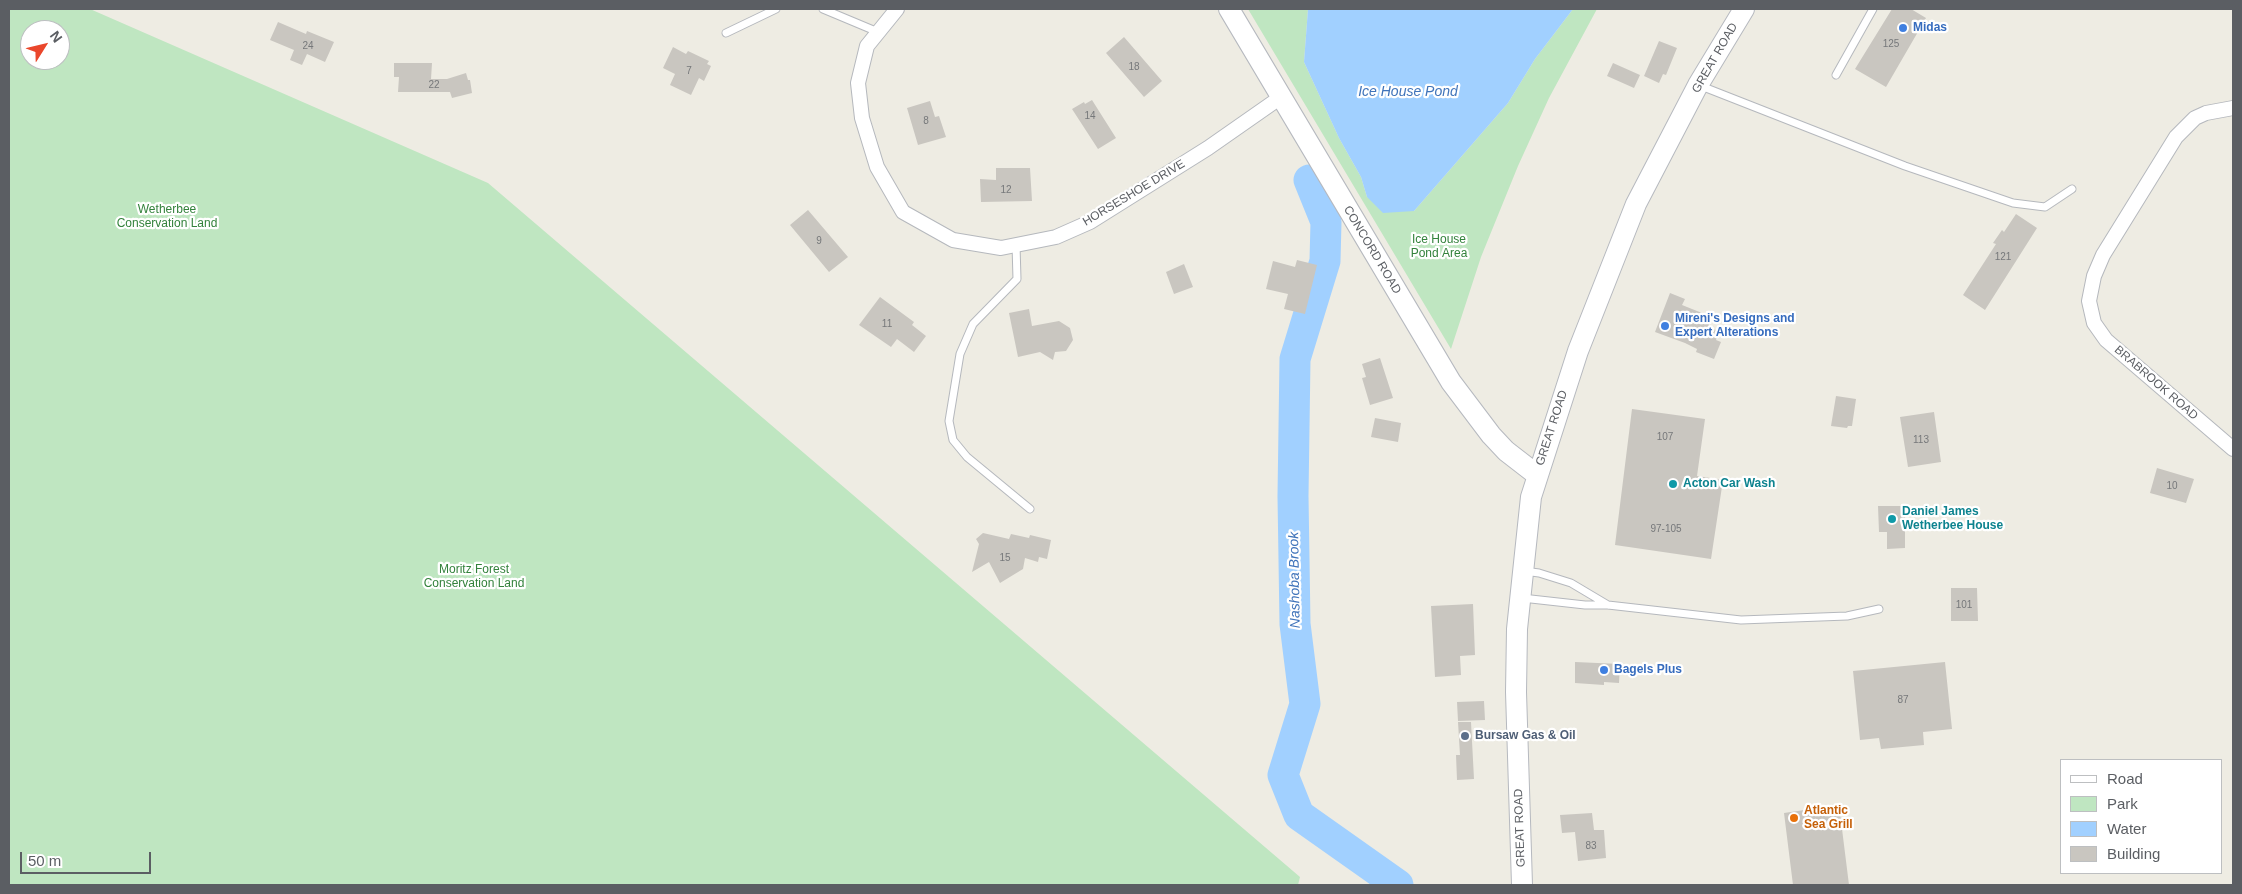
<!DOCTYPE html>
<html>
<head>
<meta charset="utf-8">
<style>
  body { margin:0 }
  #map { position:relative; width:2242px; height:894px; overflow:hidden; background:#eeece3; font-family:Helvetica,sans-serif }
  canvas { display:block }
  .frame { position:absolute; inset:0; border:10px solid #5b5e63; pointer-events:none }
  .legend { position:absolute; left:2060px; top:759px; width:162px; height:115px; box-sizing:border-box; background:#fff; border:1px solid #bdbfc1; margin:0; padding:6px 9px; list-style:none; font-size:15px; color:#5b5e63 }
  .legend li { display:flex; align-items:center; gap:10px; height:25px }
  .legend b { width:25px; border:1px solid #bdbfc1 }
  .north { position:absolute; left:20px; top:20px; width:50px; height:50px; box-sizing:border-box; background:#fff; border:1px solid #bdbfc1; border-radius:50%; rotate:54deg; font-size:14px; font-weight:700; line-height:20px; text-align:center; color:#5b5e63 }
  .north::after { content:''; display:block; margin:auto; width:18px; height:22px; background:#ea472c; clip-path:polygon(50% 0,100% 100%,50% 72%,0 100%) }
  .scale { position:absolute; left:20px; top:852px; width:131px; height:22px; box-sizing:border-box; border:2px solid #5b5e63; border-top:0; padding-left:6px; font-size:15px; line-height:18px; white-space:nowrap; color:#5b5e63; -webkit-text-stroke:4px #fff; paint-order:stroke }
</style>
</head>
<body>
<div id="map">
<canvas width="2242" height="894"></canvas>
<div class="frame"></div>
<ul class="legend">
<li><b style="height:6px;background:#fff"></b>Road</li>
<li><b style="height:14px;background:#bfe6c1"></b>Park</li>
<li><b style="height:14px;background:#a1d0ff"></b>Water</li>
<li><b style="height:14px;background:#c9c6c0"></b>Building</li>
</ul>
<div class="north">N</div>
<div class="scale">50 m</div>
</div>
<script>
const ctx = document.querySelector('canvas').getContext('2d');
ctx.lineJoin = 'round';
function fill(path, color) {
  ctx.fillStyle = color;
  ctx.fill(path, 'evenodd');
}
function poly(rows) {
  const path = new Path2D();
  for (const r of rows) {
    path.moveTo(r[0], r[1]);
    for (let i = 2; i < r.length; i += 2) path.lineTo(r[i], r[i + 1]);
  }
  return path;
}
function strokePath(path, color, width, dash) {
  ctx.strokeStyle = color;
  ctx.lineWidth = width;
  ctx.lineCap = dash ? 'butt' : 'round';
  ctx.setLineDash(dash || []);
  ctx.stroke(path);
}
function label(font, color, halo, rows, align = 'center') {
  ctx.font = font + ' Helvetica,sans-serif';
  ctx.lineWidth = 4.5;
  ctx.setLineDash([]);
  ctx.textBaseline = 'middle';
  ctx.strokeStyle = halo;
  ctx.fillStyle = color;
  for (const [text, x, y, turn = 0] of rows) {
    ctx.save();
    ctx.translate(x, y);
    ctx.rotate((+turn || 0) * Math.PI / 180);
    ctx.textAlign = isNaN(turn) ? turn : align;
    if (halo) ctx.strokeText(text, 0, 0);
    ctx.fillText(text, 0, 0);
    ctx.restore();
  }
}
const green = poly([
  [9,9,90,9,488,183,1300,877,1298,885,9,885],
  [30,30,60,30,60,60,30,60],
  [1248,9,1308,9,1304,62,1339,138,1361,177,1367,197,1414,211,1508,103,1535,59,1573,9,1597,9,1549,98,1518,166,1481,257,1451,349]
]);
const water = poly([
  [1308,9,1573,9,1535,59,1508,103,1414,211,1383,213,1367,197,1361,177,1339,138,1304,62]
]);
const river = poly([
  [1309,180,1326,222,1325,261,1295,359,1293,496,1295,624,1305,704,1283,775,1299,815,1398,885]
]);
const building = poly([
  [1892,9,1911,9,1926,18,1886,87,1855,69],
  [278,22,306,34,307,31,334,42,325,62,307,54,302,65,290,60,294,50,270,40],
  [1124,37,1162,81,1144,97,1106,53],
  [1659,41,1677,48,1666,75,1663,74,1659,83,1644,76],
  [673,47,686,54,688,51,709,61,707,64,711,66,704,81,699,78,691,95,670,85,675,74,663,68],
  [394,63,432,63,431,79,447,79,466,73,468,80,470,80,472,93,452,98,450,92,398,92,399,77,394,77],
  [1613,63,1640,75,1634,88,1607,76],
  [1092,100,1116,138,1098,149,1072,109,1084,102,1085,104],
  [930,101,935,117,939,116,946,137,918,145,907,108],
  [996,168,1030,168,1032,201,981,202,980,179,996,180],
  [808,210,848,257,829,272,790,225],
  [2016,214,2037,228,1985,310,1963,295,1996,244,1993,243,2002,230,2004,232],
  [1297,260,1317,265,1305,314,1284,309,1288,294,1266,289,1273,261,1295,267],
  [1184,264,1193,287,1174,294,1166,272],
  [1670,293,1685,299,1682,305,1712,317,1708,327,1719,331,1716,340,1721,342,1714,359,1696,352,1697,349,1685,343,1655,332],
  [880,297,914,322,912,325,926,336,914,352,897,339,891,347,859,325],
  [1029,309,1032,326,1059,321,1070,328,1073,340,1066,351,1055,352,1053,360,1040,352,1018,357,1009,313],
  [1380,358,1393,398,1370,405,1362,378,1366,377,1362,364],
  [1836,396,1856,399,1852,426,1848,426,1847,428,1831,426],
  [1632,409,1705,419,1697,476,1723,480,1711,559,1615,545],
  [1934,412,1941,462,1908,467,1900,417],
  [1375,418,1401,423,1398,442,1371,437],
  [2157,468,2194,479,2186,503,2150,493],
  [1878,506,1905,506,1905,548,1887,549,1887,532,1879,532],
  [983,533,1009,539,1011,534,1029,538,1030,535,1051,540,1047,559,1039,557,1038,562,1025,558,1023,569,1000,583,989,562,972,572,979,544,976,539],
  [1951,588,1977,588,1978,621,1951,621],
  [1473,604,1475,655,1460,656,1461,675,1435,677,1431,606],
  [1575,662,1620,664,1619,683,1604,682,1604,685,1575,683],
  [1945,662,1952,729,1923,732,1924,745,1881,749,1879,738,1860,740,1853,671],
  [1484,701,1485,720,1458,721,1457,702],
  [1458,722,1471,722,1474,779,1457,780,1456,755,1460,755],
  [1839,805,1849,885,1793,885,1784,813],
  [1592,813,1594,830,1604,830,1606,858,1578,861,1575,832,1562,833,1560,815]
]);
const lane = poly([
  [823,9,878,32],
  [726,33,776,9],
  [1836,75,1873,9],
  [1701,86,1905,166,2013,203,2045,207,2072,189],
  [1016,245,1017,279,973,324,960,354,949,421,953,440,967,457,1030,509],
  [1524,571,1539,573,1571,583,1608,605],
  [1522,598,1585,605,1608,605,1741,620,1847,616,1879,609]
]);
const street = poly([
  [897,9,867,46,858,83,862,118,877,167,903,212,953,240,1001,248,1056,237,1090,222,1208,148,1281,97],
  [2233,108,2206,113,2195,118,2176,137,2103,255,2094,276,2089,301,2094,323,2106,340,2233,449]
]);
const secondary = poly([
  [1229,9,1451,382,1491,435,1506,451,1537,475],
  [1522,885,1516,692,1517,629,1531,497,1578,351,1636,204,1698,85,1744,9]
]);
const markers = [
  [1903,28,5,"#3f7fe0"],
  [1665,326,5,"#3f7fe0"],
  [1673,484,5,"#0f9aa8"],
  [1892,519,5,"#0f9aa8"],
  [1604,670,5,"#3f7fe0"],
  [1465,736,5,"#5c6f8a"],
  [1794,818,5,"#e8710a"]
];
const numberNames = [
  ["125",1891,44],
  ["24",308,46],
  ["18",1134,67],
  ["7",689,71],
  ["22",434,85],
  ["14",1090,116],
  ["8",926,121],
  ["12",1006,190],
  ["9",819,241],
  ["121",2003,257],
  ["11",887,324],
  ["107",1665,437],
  ["113",1921,440],
  ["10",2172,486],
  ["97-105",1666,529],
  ["15",1005,558],
  ["101",1964,605],
  ["87",1903,700],
  ["83",1591,846]
];
const shopNames = [
  ["Midas",1913,28],
  ["Mireni's Designs and",1675,319],
  ["Expert Alterations",1675,333],
  ["Bagels Plus",1614,670]
];
const streetNames = [
  ["GREAT ROAD",1715,58,-60],
  ["HORSESHOE DRIVE",1134,193,-31],
  ["CONCORD ROAD",1372,250,59],
  ["BRABROOK ROAD",2156,383,41],
  ["GREAT ROAD",1552,428,-72],
  ["GREAT ROAD",1520,828,-92]
];
const parkNames = [
  ["Wetherbee",167,210],
  ["Conservation Land",167,224],
  ["Ice House",1439,240],
  ["Pond Area",1439,254],
  ["Moritz Forest",474,570],
  ["Conservation Land",474,584]
];
const cultureNames = [
  ["Acton Car Wash",1683,484],
  ["Daniel James",1902,512],
  ["Wetherbee House",1902,526]
];
const serviceNames = [
  ["Bursaw Gas & Oil",1475,736]
];
const foodNames = [
  ["Atlantic",1804,811],
  ["Sea Grill",1804,825]
];
const waterNames = [
  ["Ice House Pond",1408,92],
  ["Nashoba Brook",1295,580,-91]
];
fill(green, '#bfe6c1');
fill(water, '#a1d0ff');
strokePath(river, '#a1d0ff', 31);
fill(building, '#c9c6c0');
strokePath(lane, '#b5b8bd', 9);
strokePath(street, '#b5b8bd', 16);
strokePath(secondary, '#b6b9bf', 22);
strokePath(lane, '#fff', 7);
strokePath(street, '#fff', 14);
strokePath(secondary, '#fff', 20);
for (const [x, y, r, color] of markers) {
  const dot = new Path2D();
  dot.arc(x, y, r, 0, 2 * Math.PI);
  ctx.fillStyle = color;
  ctx.fill(dot);
  strokePath(dot, '#fff', 2);
}
label('10px', '#76787a', null, numberNames);
label('bold 12px', '#366cbe', '#fff', shopNames, 'left');
label('12px', '#5b5e63', '#fff', streetNames);
label('12px', '#33823c', '#fff', parkNames);
label('bold 12px', '#0d838f', '#fff', cultureNames, 'left');
label('bold 12px', '#4e5e75', '#fff', serviceNames, 'left');
label('bold 12px', '#c56008', '#fff', foodNames, 'left');
label('italic 14px', '#4074ba', '#fff', waterNames);
</script>
</body>
</html>
